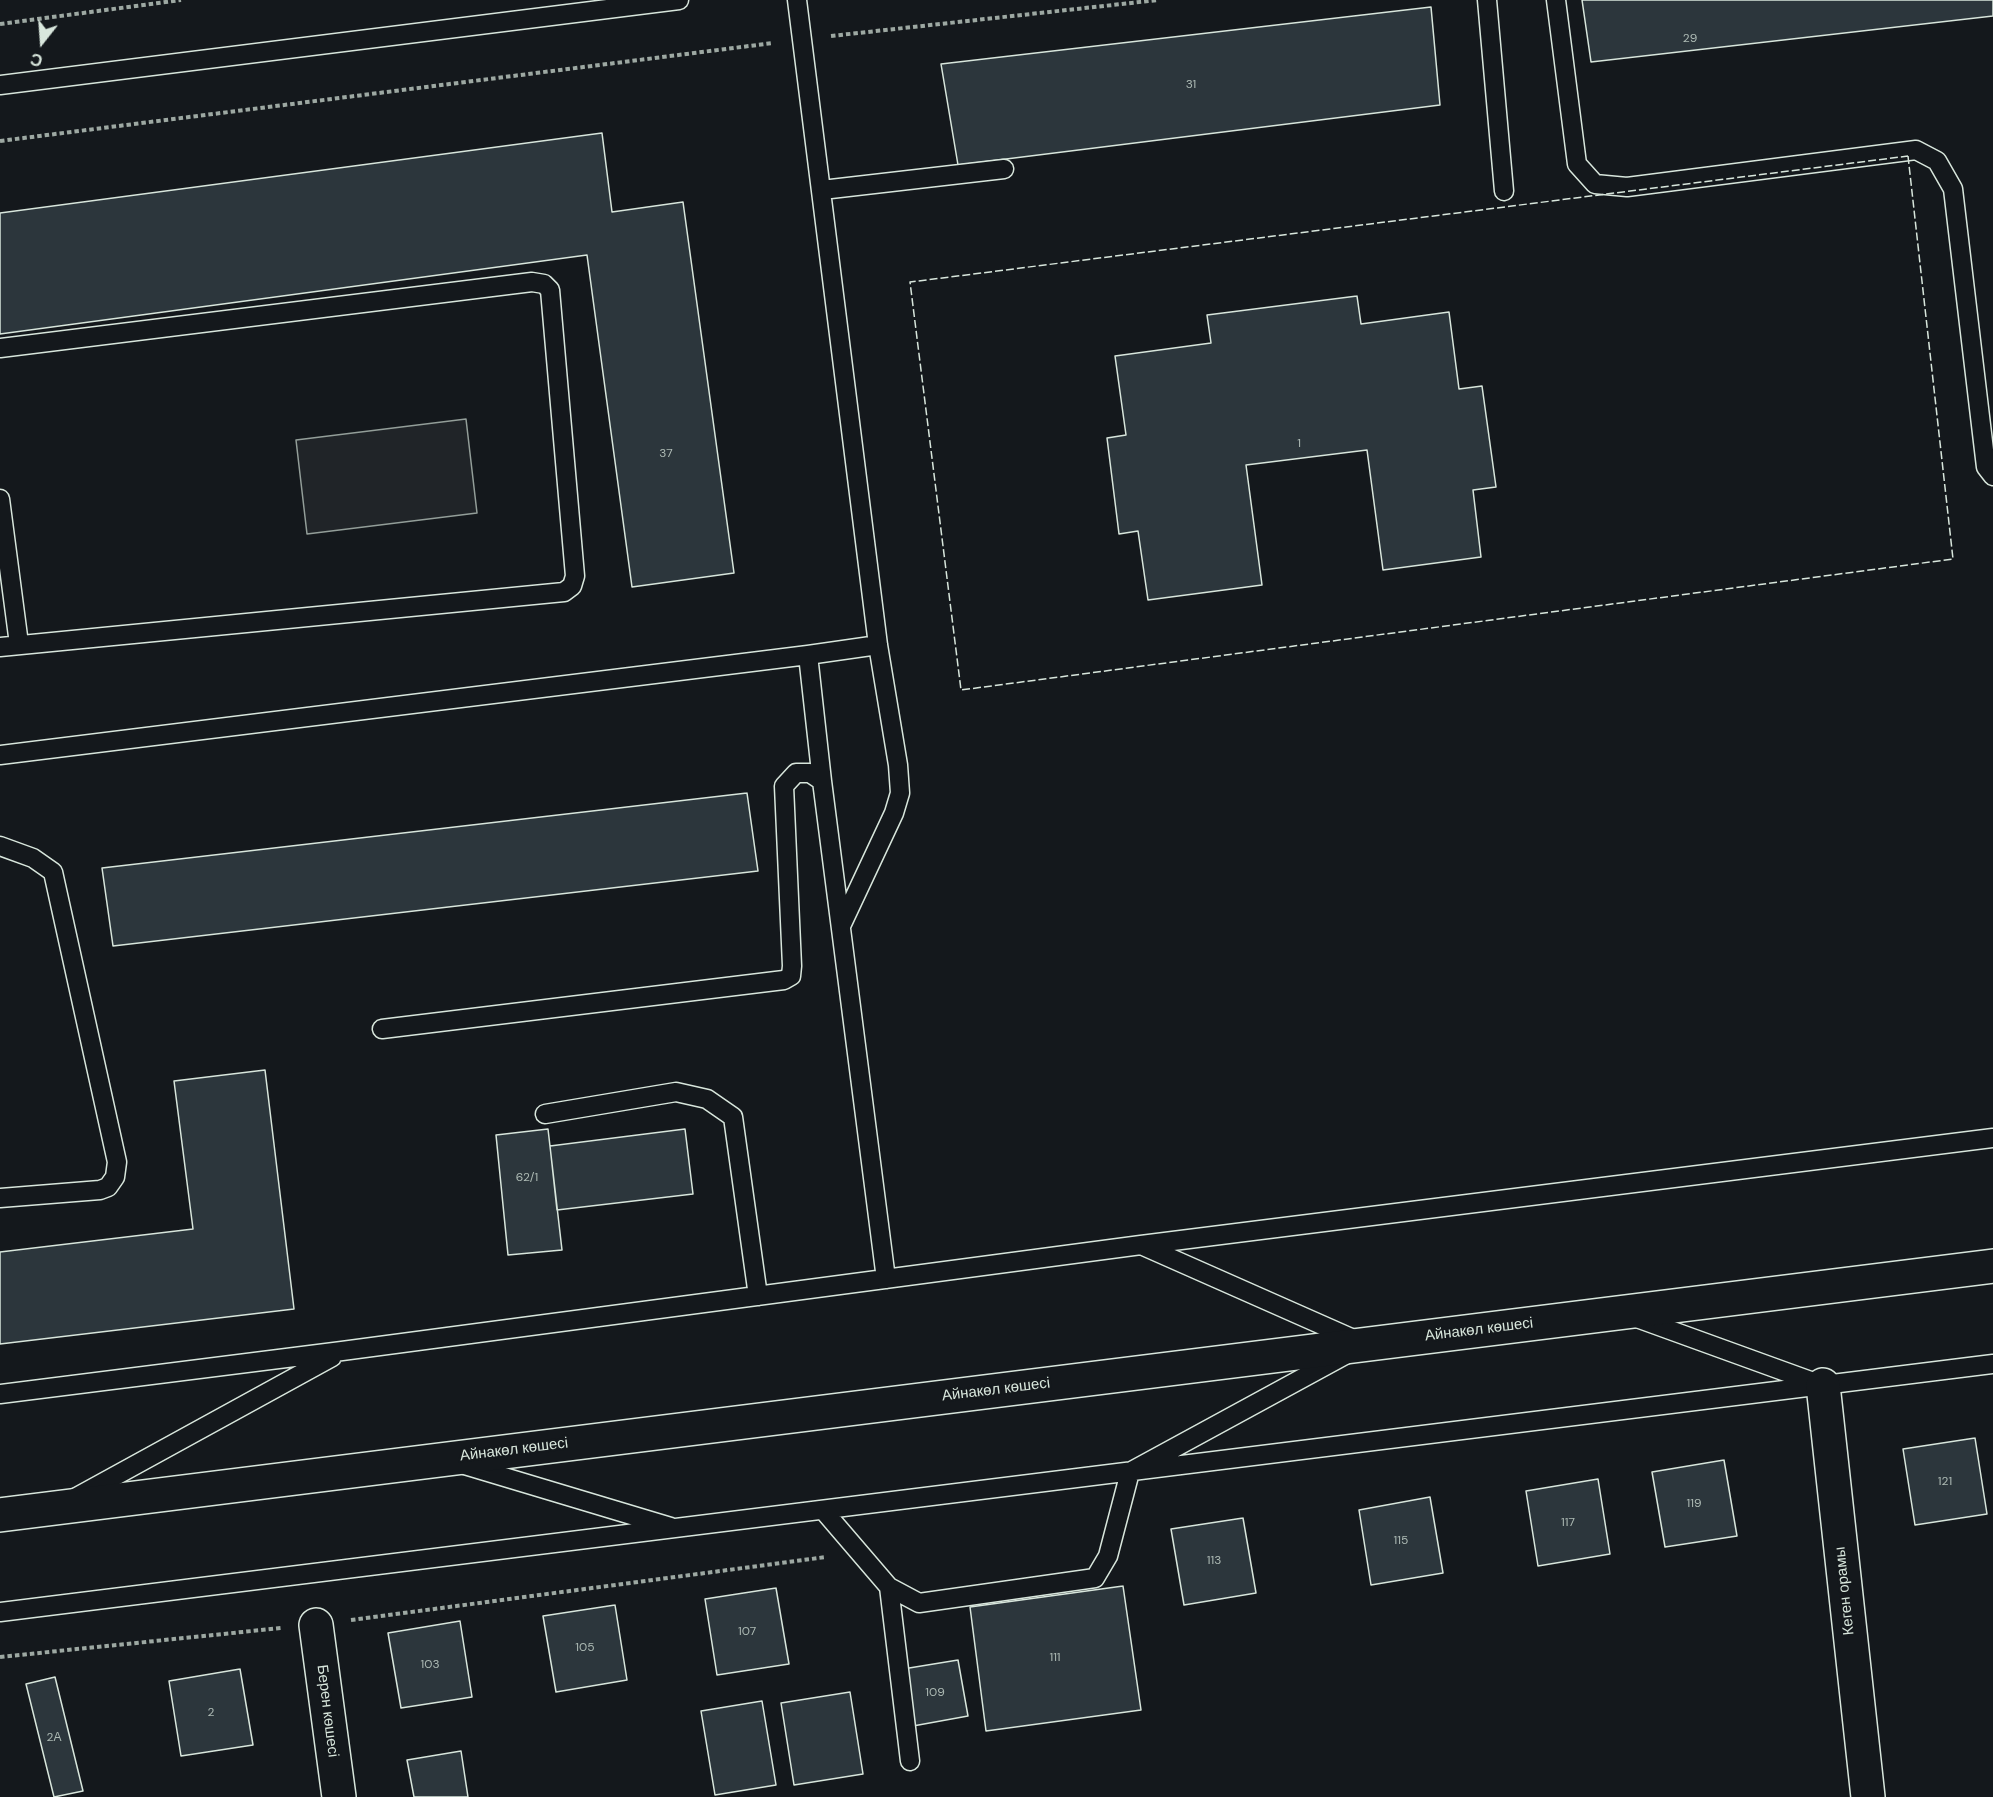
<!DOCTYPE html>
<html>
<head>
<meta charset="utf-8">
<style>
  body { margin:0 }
  #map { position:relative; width:1993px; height:1797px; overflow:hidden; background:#14181c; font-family:"DM Sans",sans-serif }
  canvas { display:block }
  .north { position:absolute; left:12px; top:12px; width:60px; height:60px; -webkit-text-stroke:4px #14181c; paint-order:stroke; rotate:197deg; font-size:16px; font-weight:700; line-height:24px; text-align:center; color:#d8e6dc }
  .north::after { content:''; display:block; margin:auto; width:21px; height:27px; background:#d8e6dc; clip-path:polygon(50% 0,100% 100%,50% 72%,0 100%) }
</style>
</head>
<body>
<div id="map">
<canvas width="1993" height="1797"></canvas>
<div class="north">С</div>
</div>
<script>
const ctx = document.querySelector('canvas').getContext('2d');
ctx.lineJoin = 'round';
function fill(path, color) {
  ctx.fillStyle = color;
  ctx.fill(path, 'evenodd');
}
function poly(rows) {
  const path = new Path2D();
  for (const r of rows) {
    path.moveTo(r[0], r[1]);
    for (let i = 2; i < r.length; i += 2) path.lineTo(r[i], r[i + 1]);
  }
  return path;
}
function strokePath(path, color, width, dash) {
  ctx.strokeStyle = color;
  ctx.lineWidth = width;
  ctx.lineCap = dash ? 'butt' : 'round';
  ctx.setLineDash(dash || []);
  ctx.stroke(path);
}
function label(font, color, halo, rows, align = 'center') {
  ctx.font = font + ' "DM Sans",sans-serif';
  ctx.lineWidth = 4.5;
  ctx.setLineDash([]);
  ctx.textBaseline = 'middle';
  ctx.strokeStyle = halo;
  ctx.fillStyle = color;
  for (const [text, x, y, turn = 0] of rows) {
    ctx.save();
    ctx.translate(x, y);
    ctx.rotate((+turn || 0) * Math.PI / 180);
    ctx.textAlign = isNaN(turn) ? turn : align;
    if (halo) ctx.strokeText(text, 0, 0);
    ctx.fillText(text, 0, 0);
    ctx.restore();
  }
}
const green = poly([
  [466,419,477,513,307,534,296,440,466,419]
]);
const building = poly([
  [1582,0,1993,0,1993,16,1591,62,1582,0],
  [1431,7,1440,105,958,165,941,64,1431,7],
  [602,133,612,212,683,202,734,573,632,587,587,255,0,334,0,213,602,133],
  [1357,296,1361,324,1449,312,1459,389,1482,386,1496,487,1473,490,1481,557,1383,570,1367,450,1246,465,1262,585,1148,600,1138,531,1119,534,1107,438,1126,435,1115,356,1211,343,1207,315,1357,296],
  [747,793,758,871,113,946,102,868,747,793],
  [265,1070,294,1309,0,1344,0,1252,193,1229,174,1081,265,1070],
  [548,1129,562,1250,508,1255,496,1135,548,1129],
  [685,1129,693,1194,557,1210,550,1146,685,1129],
  [1975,1438,1987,1514,1915,1525,1903,1449,1975,1438],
  [1724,1460,1737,1536,1665,1547,1652,1472,1724,1460],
  [1598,1479,1610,1554,1538,1566,1526,1491,1598,1479],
  [1430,1497,1443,1573,1371,1585,1359,1510,1430,1497],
  [1243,1518,1256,1593,1184,1605,1171,1529,1243,1518],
  [1123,1586,1141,1710,986,1731,970,1607,1123,1586],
  [776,1588,789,1664,717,1675,705,1599,776,1588],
  [615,1605,627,1680,556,1692,543,1616,615,1605],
  [460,1621,472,1697,401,1708,388,1633,460,1621],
  [958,1660,968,1716,913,1726,903,1669,958,1660],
  [240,1669,253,1745,181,1756,169,1681,240,1669],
  [55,1677,83,1791,54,1797,26,1684,55,1677],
  [850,1692,863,1774,794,1785,781,1703,850,1692],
  [762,1701,776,1785,715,1795,701,1711,762,1701],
  [461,1751,468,1797,414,1797,407,1760,461,1751]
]);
const path = poly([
  [0,24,181,0],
  [831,36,1158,0],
  [0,141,773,43],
  [351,1620,826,1557],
  [0,1657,281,1628]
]);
const lane = poly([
  [797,0,878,645,898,765,900,793,894,813,841,926],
  [1487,0,1504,191],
  [1556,0,1577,164,1595,184,1627,187,1916,150,1937,161,1953,189,1986,467,1993,476],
  [0,85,679,0],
  [822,190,1004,169],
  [0,348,532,282,544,284,550,290,575,576,572,586,564,592,0,647],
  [0,499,19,644],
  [808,655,822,781,886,1279],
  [0,755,808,655,878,645],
  [0,846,33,858,53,872,117,1162,115,1177,108,1187,100,1190,0,1198],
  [382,1029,784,980,791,976,792,966,784,786,796,773,810,773,822,781],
  [545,1114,676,1092,707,1099,733,1117,758,1296],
  [1141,1245,1993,1138],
  [1634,1317,1819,1384],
  [0,1394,342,1351,1141,1245,1358,1341],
  [461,1464,671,1527],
  [75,1498,332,1357],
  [823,1510,889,1587,919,1603,1095,1578,1108,1556,1130,1472,1345,1355],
  [889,1587,910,1761],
  [0,1612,1993,1364]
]);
const street = poly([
  [1823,1385,1868,1797],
  [316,1625,339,1797]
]);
const secondary = poly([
  [0,1515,1993,1266]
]);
const fence = poly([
  [1908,156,1953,559,961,690,910,282,1908,156]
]);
const numberNames = [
  ["29",1690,39],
  ["31",1191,85],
  ["1",1299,444],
  ["37",666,454],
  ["62/1",527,1178],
  ["121",1945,1482],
  ["119",1694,1504],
  ["117",1568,1523],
  ["115",1401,1541],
  ["113",1214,1561],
  ["107",747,1632],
  ["105",585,1648],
  ["111",1055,1658],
  ["103",430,1665],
  ["109",935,1693],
  ["2",211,1713],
  ["2А",54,1738]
];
const streetNames = [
  ["Айнакөл көшесі",1479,1330,-7],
  ["Айнакөл көшесі",996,1390,-7],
  ["Айнакөл көшесі",514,1450,-7],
  ["Кеген орамы",1845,1591,-96],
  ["Берен көшесі",327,1711,83]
];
fill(green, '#202428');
strokePath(green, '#939e99', 1.5);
fill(building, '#2c363c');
strokePath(building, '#d8e6dc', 1.5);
strokePath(lane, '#d8e6dc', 21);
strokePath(street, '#d8e6dc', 36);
strokePath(secondary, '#d8e6dc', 36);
strokePath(path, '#9da8a2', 4, [4.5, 3]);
strokePath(lane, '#14181c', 18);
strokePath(street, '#14181c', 33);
strokePath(secondary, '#14181c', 33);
strokePath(fence, '#d8e6dc', 1.5, [8, 3]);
label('12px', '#adbab4', null, numberNames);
label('15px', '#d8e6dc', '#14181c', streetNames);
</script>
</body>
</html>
